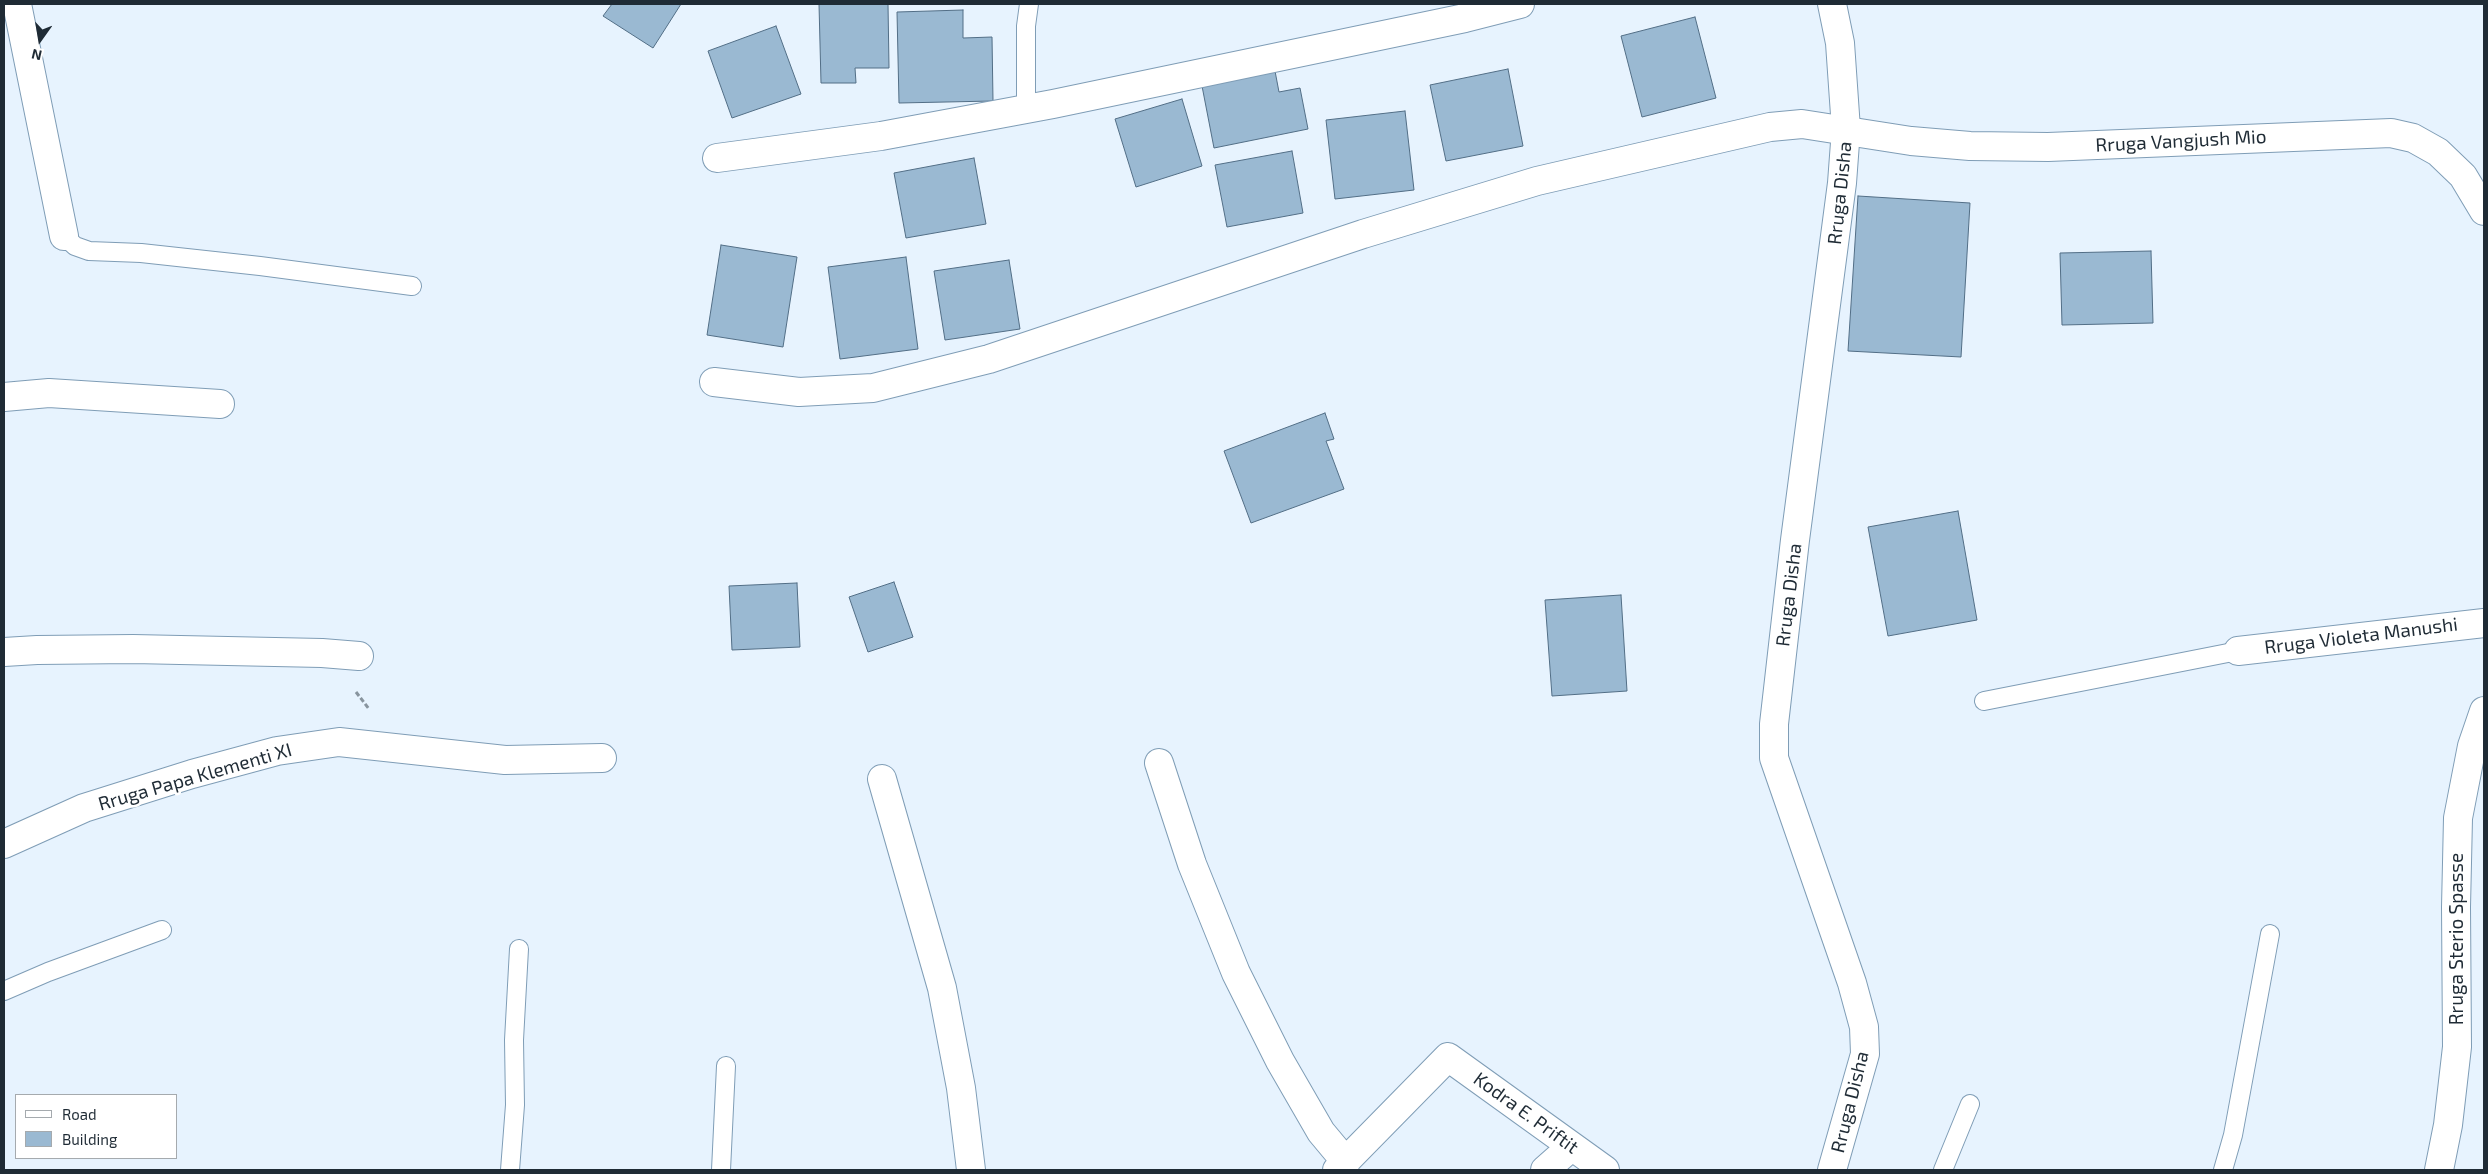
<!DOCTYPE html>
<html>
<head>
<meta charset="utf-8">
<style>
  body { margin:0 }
  #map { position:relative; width:2488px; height:1174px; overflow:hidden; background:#e7f3fe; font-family:"Exo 2",sans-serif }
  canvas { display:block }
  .frame { position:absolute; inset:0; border:5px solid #1f2b35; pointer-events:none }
  .legend { position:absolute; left:15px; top:1094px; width:162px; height:65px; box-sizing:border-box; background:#fff; border:1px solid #a5aaae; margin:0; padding:6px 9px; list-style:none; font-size:15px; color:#1f2b35 }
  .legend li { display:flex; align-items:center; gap:10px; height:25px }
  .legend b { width:25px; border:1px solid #a5aaae }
  .north { position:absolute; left:15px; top:15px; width:50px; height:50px; -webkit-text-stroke:4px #fff; paint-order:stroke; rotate:193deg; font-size:14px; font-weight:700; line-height:20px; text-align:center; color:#1f2b35 }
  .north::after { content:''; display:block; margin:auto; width:18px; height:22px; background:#1f2b35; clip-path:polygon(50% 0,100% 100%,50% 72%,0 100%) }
</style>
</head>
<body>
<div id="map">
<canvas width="2488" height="1174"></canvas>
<div class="frame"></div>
<ul class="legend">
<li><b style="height:6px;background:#fff"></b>Road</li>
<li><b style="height:14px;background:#9ab9d2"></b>Building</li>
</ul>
<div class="north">N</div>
</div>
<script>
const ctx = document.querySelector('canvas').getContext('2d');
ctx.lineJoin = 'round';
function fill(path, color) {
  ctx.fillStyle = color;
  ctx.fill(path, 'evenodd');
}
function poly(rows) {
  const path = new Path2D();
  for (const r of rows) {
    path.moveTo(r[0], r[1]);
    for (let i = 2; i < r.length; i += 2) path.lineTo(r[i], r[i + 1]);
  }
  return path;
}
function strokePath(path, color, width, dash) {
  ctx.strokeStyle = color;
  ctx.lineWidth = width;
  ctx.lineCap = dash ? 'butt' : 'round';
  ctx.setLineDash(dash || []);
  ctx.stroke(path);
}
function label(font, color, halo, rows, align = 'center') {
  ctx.font = font + ' "Exo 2",sans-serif';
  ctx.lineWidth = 5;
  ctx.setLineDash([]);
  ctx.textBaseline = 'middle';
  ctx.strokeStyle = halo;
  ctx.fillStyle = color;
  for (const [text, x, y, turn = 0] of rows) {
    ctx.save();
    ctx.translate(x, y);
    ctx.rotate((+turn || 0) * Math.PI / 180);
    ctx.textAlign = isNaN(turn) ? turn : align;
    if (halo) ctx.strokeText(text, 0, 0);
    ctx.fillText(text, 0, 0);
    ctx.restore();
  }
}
const building = poly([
  [612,4,681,4,653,48,603,16,612,4],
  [819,4,888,4,889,68,855,68,856,83,821,83,819,4],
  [963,10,963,38,992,37,993,101,899,103,897,12,963,10],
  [1695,17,1716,98,1642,117,1621,36,1695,17],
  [776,26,801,94,732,118,708,51,776,26],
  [1508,69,1523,146,1446,161,1430,85,1508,69],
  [1275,71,1279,92,1300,88,1308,129,1214,148,1202,86,1275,71],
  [1182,99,1202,166,1136,187,1115,119,1182,99],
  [1405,111,1414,190,1335,199,1326,120,1405,111],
  [1292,151,1303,213,1227,227,1215,165,1292,151],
  [974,158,986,224,906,238,894,173,974,158],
  [1858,196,1970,203,1961,357,1848,351,1858,196],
  [721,245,797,257,783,347,707,335,721,245],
  [2151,251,2153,323,2062,325,2060,253,2151,251],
  [906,257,918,349,840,359,828,267,906,257],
  [1009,260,1020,329,945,340,934,271,1009,260],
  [1325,413,1334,439,1326,441,1344,489,1251,523,1224,451,1325,413],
  [1958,511,1977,620,1888,636,1868,527,1958,511],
  [894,582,913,637,868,652,849,597,894,582],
  [797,583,800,647,732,650,729,586,797,583],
  [1621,595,1627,691,1552,696,1545,600,1621,595]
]);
const path = poly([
  [356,692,369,709]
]);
const lane = poly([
  [1026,108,1026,26,1029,4],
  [64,236,75,246,89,251,141,253,260,266,412,286],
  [1984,701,2238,651],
  [4,991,48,972,162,930],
  [510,1170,515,1105,514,1040,519,949],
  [721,1170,726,1066],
  [1943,1170,1970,1104],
  [2223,1170,2233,1135,2270,934]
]);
const street = poly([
  [17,4,64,236],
  [717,158,881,136,1053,104,1465,18,1520,4],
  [714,382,799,392,873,388,989,359,1363,234,1537,181,1770,127,1802,124,1911,141,1970,146,2048,147,2391,133,2413,138,2438,152,2463,176,2484,211],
  [4,397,49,393,220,404],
  [2238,651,2484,623],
  [4,652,37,650,133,649,322,653,359,656],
  [1159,763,1192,864,1236,973,1280,1061,1321,1132,1346,1162],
  [882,779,942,988,961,1088,971,1170],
  [4,844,84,808,192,774,277,751,339,742,505,760,602,758],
  [1337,1170,1448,1057,1605,1170],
  [1545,1170,1571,1147]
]);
const secondary = poly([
  [1832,4,1840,43,1846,129,1842,183,1795,540,1774,724,1774,758,1852,983,1864,1027,1865,1054,1832,1170],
  [2439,1170,2448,1125,2457,1047,2456,907,2458,818,2472,746,2484,711]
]);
const streetNames = [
  ["Rruga Vangjush Mio",2181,141,-3],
  ["Rruga Disha",1840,193,-84],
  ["Rruga Disha",1789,595,-83],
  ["Rruga Violeta Manushi",2361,636,-7],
  ["Rruga Papa Klementi XI",195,777,-16],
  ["Rruga Sterio Spasse",2457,939,-90],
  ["Rruga Disha",1850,1102,-76],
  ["Kodra E. Priftit",1526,1113,36]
];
fill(building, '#9ab9d2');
strokePath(building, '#526e86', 1);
strokePath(lane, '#7f9db6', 20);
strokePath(street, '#7f9db6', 30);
strokePath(secondary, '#7f9db6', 30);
strokePath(path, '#88949e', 3, [5, 2.5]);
strokePath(lane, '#fff', 18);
strokePath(street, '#fff', 28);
strokePath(secondary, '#fff', 28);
label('19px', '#1f2b35', '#fff', streetNames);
</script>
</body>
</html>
